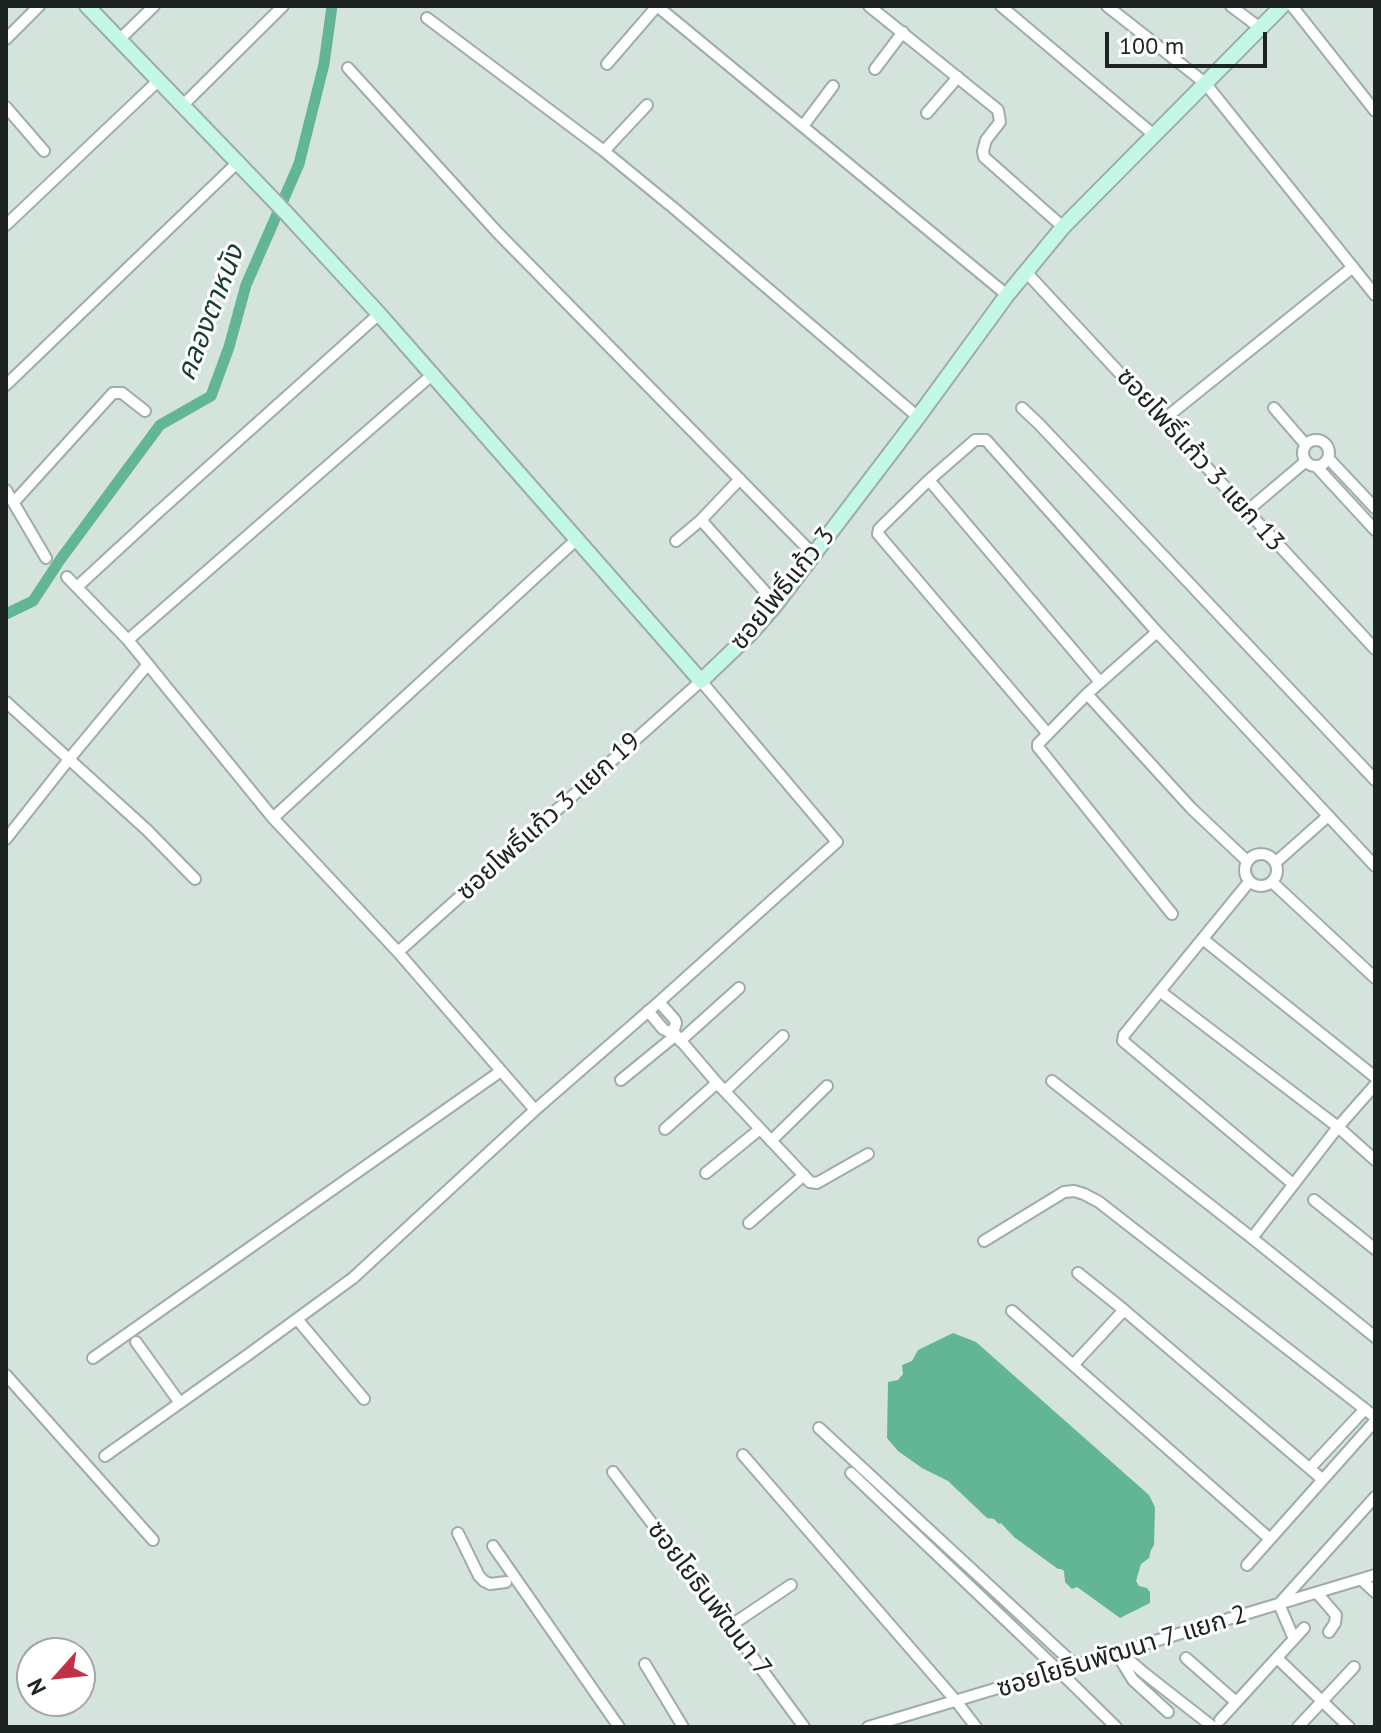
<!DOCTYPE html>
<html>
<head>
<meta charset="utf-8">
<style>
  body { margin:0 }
  #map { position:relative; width:1381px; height:1733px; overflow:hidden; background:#d4e3dc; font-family:"PT Sans",sans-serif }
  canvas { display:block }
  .frame { position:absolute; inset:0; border:8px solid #1d2320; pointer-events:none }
  .north { position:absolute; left:16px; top:1637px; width:80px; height:80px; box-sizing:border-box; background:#fff; border:2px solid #a5a7a6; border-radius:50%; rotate:243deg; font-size:22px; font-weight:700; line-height:32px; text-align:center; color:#1d2320 }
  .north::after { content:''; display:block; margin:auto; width:28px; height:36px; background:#c13045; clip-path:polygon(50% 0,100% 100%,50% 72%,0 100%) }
  .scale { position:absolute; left:1105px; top:32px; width:162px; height:36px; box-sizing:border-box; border:4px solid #1d2320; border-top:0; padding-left:10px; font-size:24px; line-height:28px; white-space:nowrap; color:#1d2320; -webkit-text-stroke:6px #fff; paint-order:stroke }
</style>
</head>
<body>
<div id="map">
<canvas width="1381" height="1733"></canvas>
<div class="frame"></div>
<div class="north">N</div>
<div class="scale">100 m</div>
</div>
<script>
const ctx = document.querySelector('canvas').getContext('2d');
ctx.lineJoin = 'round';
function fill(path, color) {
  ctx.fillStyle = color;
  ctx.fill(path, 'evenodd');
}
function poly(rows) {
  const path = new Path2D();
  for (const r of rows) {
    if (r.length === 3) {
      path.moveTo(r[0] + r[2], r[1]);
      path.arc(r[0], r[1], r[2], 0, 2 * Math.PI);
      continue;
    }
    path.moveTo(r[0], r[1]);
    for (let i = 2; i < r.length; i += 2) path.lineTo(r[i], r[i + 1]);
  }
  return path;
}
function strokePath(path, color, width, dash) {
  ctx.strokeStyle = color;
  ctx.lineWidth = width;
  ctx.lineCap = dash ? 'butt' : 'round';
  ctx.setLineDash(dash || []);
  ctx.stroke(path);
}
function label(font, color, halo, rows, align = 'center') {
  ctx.font = font + ' "PT Sans","Noto Sans Thai",sans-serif';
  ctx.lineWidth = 6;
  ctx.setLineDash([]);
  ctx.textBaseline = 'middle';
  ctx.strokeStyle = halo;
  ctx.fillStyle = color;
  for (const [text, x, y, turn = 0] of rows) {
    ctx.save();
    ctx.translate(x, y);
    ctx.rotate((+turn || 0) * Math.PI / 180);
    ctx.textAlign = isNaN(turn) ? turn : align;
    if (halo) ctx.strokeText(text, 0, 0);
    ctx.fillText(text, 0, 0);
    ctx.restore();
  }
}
const water = poly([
  [953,1333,976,1342,1149,1495,1155,1507,1154,1545,1151,1550,1149,1558,1141,1564,1136,1581,1139,1586,1147,1588,1150,1592,1150,1603,1120,1618,1077,1587,1072,1589,1065,1582,1064,1571,1061,1569,1058,1569,1014,1537,1001,1523,999,1524,994,1519,987,1518,948,1481,922,1468,898,1451,887,1438,888,1382,898,1380,903,1374,902,1365,912,1361,918,1350]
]);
const canal = poly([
  [6,614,33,601,60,560,160,425,211,396,229,347,246,285,299,164,324,64,332,6]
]);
const street = poly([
  [657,6,1007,295],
  [869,6,998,110,1000,122,986,140,983,151,984,157,1063,227],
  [1001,6,1154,135],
  [1107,6,1205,83,1375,295],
  [1231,6,1260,28],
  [1292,6,1375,111],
  [427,18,604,151,676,210,918,417],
  [6,39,39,6],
  [119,40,154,6],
  [607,64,657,6],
  [348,68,497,232,813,554],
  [875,69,903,32],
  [182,106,283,6],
  [6,107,44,151],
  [927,113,958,77],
  [803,126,833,86],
  [604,151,647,105],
  [6,225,158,81],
  [1026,272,1375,649],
  [6,385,237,163],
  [1022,408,1039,424,1375,780],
  [1274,408,1306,445],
  [1163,420,1353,267],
  [1316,453,13],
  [1328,458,1375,508],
  [1316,466,1375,530],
  [929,480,1100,682],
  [6,490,46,558],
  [14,502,113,393,122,393,145,411],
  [1247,511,1306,461],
  [701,520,776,604],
  [676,541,701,520,740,479],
  [67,577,128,640,273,818,398,952,535,1110],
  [77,587,155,515,379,314],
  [1157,632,1087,694,1038,744,1038,747,1172,914],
  [128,640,433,374],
  [1087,694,1191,808,1247,861],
  [6,702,147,830,195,879],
  [1048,734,878,534,879,529,929,480,975,440,986,440,1157,632,1375,866],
  [273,818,577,539],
  [6,839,70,758,148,664],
  [1261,870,16],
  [1275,863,1328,816],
  [1249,882,1124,1035,1123,1041,1293,1184],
  [1272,882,1375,978],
  [1204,940,1375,1077],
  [1161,992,1338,1127,1375,1160],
  [659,1002,675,1020,676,1023,673,1033],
  [648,1011,663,1029,676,1035,717,1083,810,1182,817,1183,868,1154],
  [680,1041,739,988],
  [621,1080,676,1035],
  [1052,1081,1252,1238,1375,1337],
  [725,1091,783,1036],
  [665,1129,717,1083],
  [771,1141,827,1086],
  [706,1173,760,1129],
  [1314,1200,1375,1249],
  [749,1223,804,1175],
  [1252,1238,1338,1127,1375,1085],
  [984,1241,1064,1192,1074,1191,1084,1194,1099,1202,1375,1417],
  [1078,1273,1124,1310,1322,1479],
  [1012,1311,1270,1539],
  [297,1319,364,1399],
  [136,1342,180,1403],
  [93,1358,501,1071],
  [1074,1364,1124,1310],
  [6,1375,153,1540],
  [819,1428,1076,1666],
  [743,1455,956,1701,976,1727],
  [105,1456,249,1354,353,1278,535,1110,659,1002,837,842,701,681,398,952],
  [1310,1468,1365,1409],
  [613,1472,730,1626,804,1727],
  [851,1473,1059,1671,1116,1727],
  [458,1533,479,1576,484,1581,490,1584,506,1582],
  [493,1546,619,1727],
  [1247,1565,1375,1421],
  [1362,1580,1375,1592],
  [1317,1593,1336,1615,1335,1623,1329,1632],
  [730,1626,791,1585],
  [1294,1639,1279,1604,1375,1497],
  [1121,1653,1144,1673,1213,1727],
  [1117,1654,1133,1680,1168,1712],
  [1186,1658,1236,1702],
  [1277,1658,1349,1727],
  [645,1664,683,1727],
  [1220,1720,1304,1628],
  [868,1727,1375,1575],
  [1298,1727,1354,1667]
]);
const secondary = poly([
  [87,6,286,213,379,314,701,681,750,634,776,604,918,417,1007,295,1063,227,1282,6]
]);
const streetNames = [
  ["ซอยโพธิ์แก้ว 3 แยก 13",1200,460,48],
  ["ซอยโพธิ์แก้ว 3",783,589,-51],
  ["ซอยโพธิ์แก้ว 3 แยก 19",549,817,-42],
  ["ซอยโยธินพัฒนา 7",709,1599,53],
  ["ซอยโยธินพัฒนา 7 แยก 2",1122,1652,-17]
];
const waterNames = [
  ["คลองตาหนัง",211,313,-69]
];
fill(water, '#63b695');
strokePath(canal, '#63b695', 11);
strokePath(street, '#9eada6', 14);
strokePath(secondary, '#9eada6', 18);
strokePath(street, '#fff', 10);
strokePath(secondary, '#c3f8e7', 14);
label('26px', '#1d2320', '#fff', streetNames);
label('italic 28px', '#173d2f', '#fff', waterNames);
</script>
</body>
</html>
